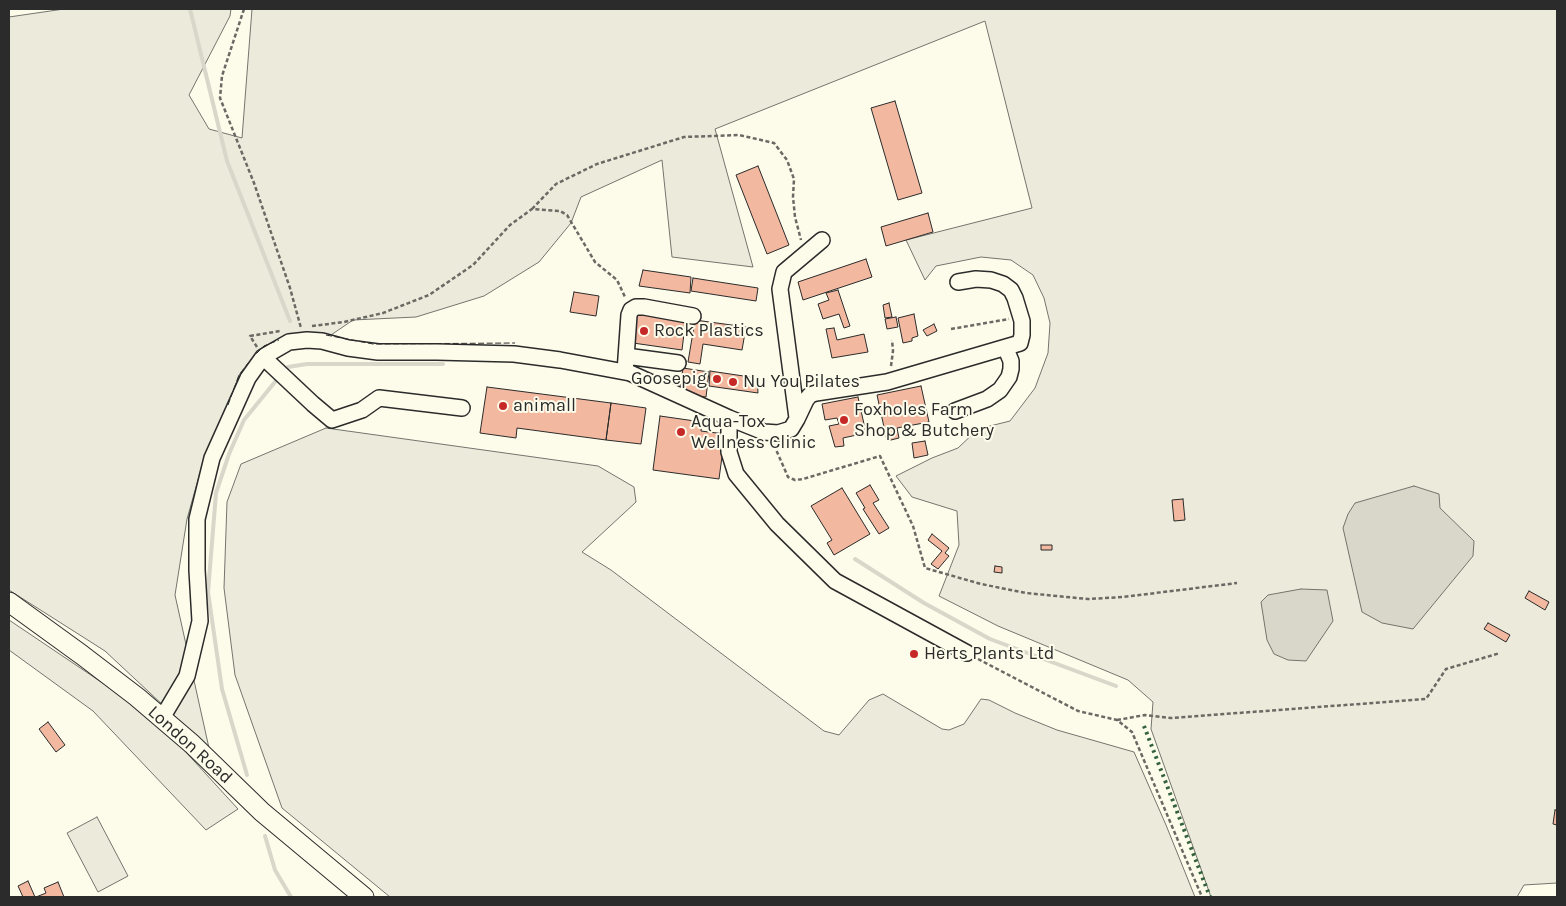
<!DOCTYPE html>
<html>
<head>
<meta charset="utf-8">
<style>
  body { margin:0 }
  #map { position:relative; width:1566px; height:906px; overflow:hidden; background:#fdfbea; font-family:Karla,sans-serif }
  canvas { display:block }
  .frame { position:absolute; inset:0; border:10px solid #2b2b2b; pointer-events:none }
</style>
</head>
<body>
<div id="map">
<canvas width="1566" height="906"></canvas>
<div class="frame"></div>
</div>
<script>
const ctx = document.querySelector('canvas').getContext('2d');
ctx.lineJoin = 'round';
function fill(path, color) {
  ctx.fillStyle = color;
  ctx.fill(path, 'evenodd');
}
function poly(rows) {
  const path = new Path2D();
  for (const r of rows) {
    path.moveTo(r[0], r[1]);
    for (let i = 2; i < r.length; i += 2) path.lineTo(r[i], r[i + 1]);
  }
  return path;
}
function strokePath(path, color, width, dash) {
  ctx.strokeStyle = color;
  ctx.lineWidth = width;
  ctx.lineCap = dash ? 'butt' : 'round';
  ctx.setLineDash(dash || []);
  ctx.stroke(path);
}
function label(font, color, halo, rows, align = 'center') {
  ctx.font = font + ' Karla,sans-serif';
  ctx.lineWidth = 4;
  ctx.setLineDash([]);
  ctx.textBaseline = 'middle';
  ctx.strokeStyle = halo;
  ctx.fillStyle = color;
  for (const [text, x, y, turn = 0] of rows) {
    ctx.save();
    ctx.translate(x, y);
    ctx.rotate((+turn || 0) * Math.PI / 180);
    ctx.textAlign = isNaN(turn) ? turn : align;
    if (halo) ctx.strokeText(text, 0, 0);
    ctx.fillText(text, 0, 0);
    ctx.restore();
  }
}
const green = poly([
  [64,9,231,9,230,16,189,95,209,129,242,138,252,9,1557,9,1557,883,1524,885,1517,897,1211,897,1151,729,1153,702,1128,680,998,626,939,596,959,545,957,511,912,497,896,476,932,458,958,448,978,429,1010,421,1035,388,1048,353,1050,323,1044,298,1033,275,1011,260,981,257,936,266,925,280,906,240,1032,208,985,21,715,129,753,267,672,257,662,160,581,197,571,223,539,262,484,296,416,317,353,320,331,335,303,334,286,337,264,346,259,350,239,375,227,409,205,455,187,519,175,595,209,748,105,651,9,590,9,17,64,9],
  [326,428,598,466,634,487,636,502,582,552,611,570,824,731,839,735,869,700,883,694,942,729,949,730,964,724,981,699,989,700,1015,713,1057,730,1134,752,1166,825,1195,897,390,897,282,808,235,675,224,588,227,502,241,464,326,428],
  [9,620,116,692,172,737,238,809,206,830,93,711,9,650,9,620],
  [97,817,128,876,98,892,67,833,97,817]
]);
const water = poly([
  [1414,486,1439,494,1440,508,1474,541,1473,556,1413,629,1382,623,1362,612,1343,528,1348,514,1355,503,1414,486],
  [1301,589,1327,590,1333,621,1306,661,1288,660,1274,654,1267,640,1261,602,1268,595,1301,589]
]);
const stream = poly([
  [190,9,227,161,290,321],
  [283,372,288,367,307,364,443,364],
  [855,559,924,603,990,639,1116,686],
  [247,775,222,689,208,592,216,493,229,454,244,420,279,377],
  [265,836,275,870,291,897]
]);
const building = poly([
  [895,101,922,193,898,200,871,108,895,101],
  [758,166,789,245,767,254,736,175,758,166],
  [928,213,933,232,886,246,881,227,928,213],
  [866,259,872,277,803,300,798,282,866,259],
  [643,270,691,277,690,293,639,286,643,270],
  [693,278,758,288,756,301,691,291,693,278],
  [838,290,850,326,844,328,839,314,823,319,818,304,829,300,826,293,838,290],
  [574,292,599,296,596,316,570,312,574,292],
  [889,303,892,317,885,318,883,305,889,303],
  [637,311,686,317,682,350,633,343,637,311],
  [914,314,918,336,912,338,912,341,903,343,898,318,914,314],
  [896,317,898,327,887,329,885,319,896,317],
  [695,320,746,327,742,350,703,344,700,364,688,362,695,320],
  [934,324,937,331,927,336,923,330,934,324],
  [834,328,837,340,864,334,868,352,832,358,826,329,834,328],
  [683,368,709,372,706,397,679,394,683,368],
  [710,371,757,378,758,393,709,386,710,371],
  [921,386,929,422,897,428,899,438,887,441,877,395,921,386],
  [487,387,611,403,606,440,517,428,516,438,480,433,487,387],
  [858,397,866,433,843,438,844,446,835,447,829,426,839,424,837,418,825,420,822,404,858,397],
  [611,403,646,408,641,444,606,440,611,403],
  [660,416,702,422,701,431,725,434,719,479,653,470,660,416],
  [925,441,928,455,914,458,912,443,925,441],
  [870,485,879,500,873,503,889,528,879,534,863,509,865,508,856,493,870,485],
  [842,488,870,534,834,555,827,543,832,540,811,506,842,488],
  [1183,499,1185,520,1174,521,1172,500,1183,499],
  [932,534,949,548,945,553,949,556,938,569,931,564,942,551,928,540,932,534],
  [1041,545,1052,545,1052,550,1041,550,1041,545],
  [995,566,1002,567,1002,573,994,572,995,566],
  [1529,591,1549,602,1545,610,1525,598,1529,591],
  [1488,623,1510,635,1506,642,1484,629,1488,623],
  [48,722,65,745,56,752,39,729,48,722],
  [1555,810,1557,810,1557,825,1553,824,1555,810],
  [28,881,35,897,23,897,18,886,28,881],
  [58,882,64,897,36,897,46,893,44,888,58,882]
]);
const path = poly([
  [244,9,222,76,220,98,254,183,290,288,301,328],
  [532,209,556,184,597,164,684,137,739,135,774,143,787,160,794,179,793,197,795,217,801,240],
  [312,326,344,322,383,313,429,295,473,265,510,225,532,209,560,211,567,215,595,262,617,280,625,297],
  [951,329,1009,319],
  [257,347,250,336,280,331],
  [891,366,893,351,892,340],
  [774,445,788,477,795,480,803,479,880,456,913,526,925,568,981,584,1026,593,1088,599,1123,597,1237,583],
  [978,659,1078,711,1117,720,1132,732,1202,897],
  [1117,720,1145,715,1171,718,1426,699,1446,669,1500,653]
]);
const minor = poly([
  [626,356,678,363],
  [263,357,313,404,332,420,362,410,379,398,462,408],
  [625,372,629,315,631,310,636,307,644,307,693,316],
  [955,411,987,399,1000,390,1009,377,1011,369,1011,361,1006,349],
  [729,418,764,432,778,433,791,429,797,419,806,400,810,395,816,393,887,382,1020,343,1022,335,1022,321,1015,298,1011,290,1003,284,991,280,976,279,958,282],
  [797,418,780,289,784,272,822,240],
  [162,718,187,676,200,621,197,570,197,519,212,458,248,378,263,357,289,342,307,340,322,341,348,348,378,352,437,352,514,354,560,360,630,373,729,418,729,452,736,474,777,524,835,581,967,653]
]);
const major = poly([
  [9,602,82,655,137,697,192,744,262,812,364,897]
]);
const hedge = poly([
  [1144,726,1210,897]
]);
const fence = poly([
  [326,335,373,344,515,343],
  [228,405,239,375,252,358,264,346,279,340]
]);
const markers = [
  [644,331,5,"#c62828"],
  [717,379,5,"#c62828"],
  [733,382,5,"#c62828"],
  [503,406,5,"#c62828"],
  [844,420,5,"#c62828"],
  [681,432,5,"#c62828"],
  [914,654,5,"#c62828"]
];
const poiNames = [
  ["Rock Plastics",654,331],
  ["Goosepig",707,379,"right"],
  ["Nu You Pilates",743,382],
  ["animall",513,406],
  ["Foxholes Farm",854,410],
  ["Shop & Butchery",854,431],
  ["Aqua-Tox",691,422],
  ["Wellness Clinic",691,443],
  ["Herts Plants Ltd",924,654]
];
const streetNames = [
  ["London Road",190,745,42]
];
fill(green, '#ecebdb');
strokePath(green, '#74746e', 1);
fill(water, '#d8d7c9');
strokePath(water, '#74746e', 1);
strokePath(stream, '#d8d7c9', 4);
fill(building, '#f2b8a0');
strokePath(building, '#2b2b2b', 1);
strokePath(minor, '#2b2b2b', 18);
strokePath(major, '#2b2b2b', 21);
strokePath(path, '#6a6964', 2.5, [4, 2.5]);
strokePath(minor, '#fdfbea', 15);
strokePath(major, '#fdfbea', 19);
strokePath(hedge, '#34623c', 4, [2.5, 4]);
strokePath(fence, '#2b2b2b', 1, [6, 2.5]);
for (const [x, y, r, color] of markers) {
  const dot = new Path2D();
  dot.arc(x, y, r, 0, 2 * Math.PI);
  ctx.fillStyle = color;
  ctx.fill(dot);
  strokePath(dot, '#fdfbea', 2);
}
label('18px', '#2b2b2b', '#fdfbea', poiNames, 'left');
label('18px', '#2b2b2b', '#fdfbea', streetNames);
</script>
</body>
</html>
